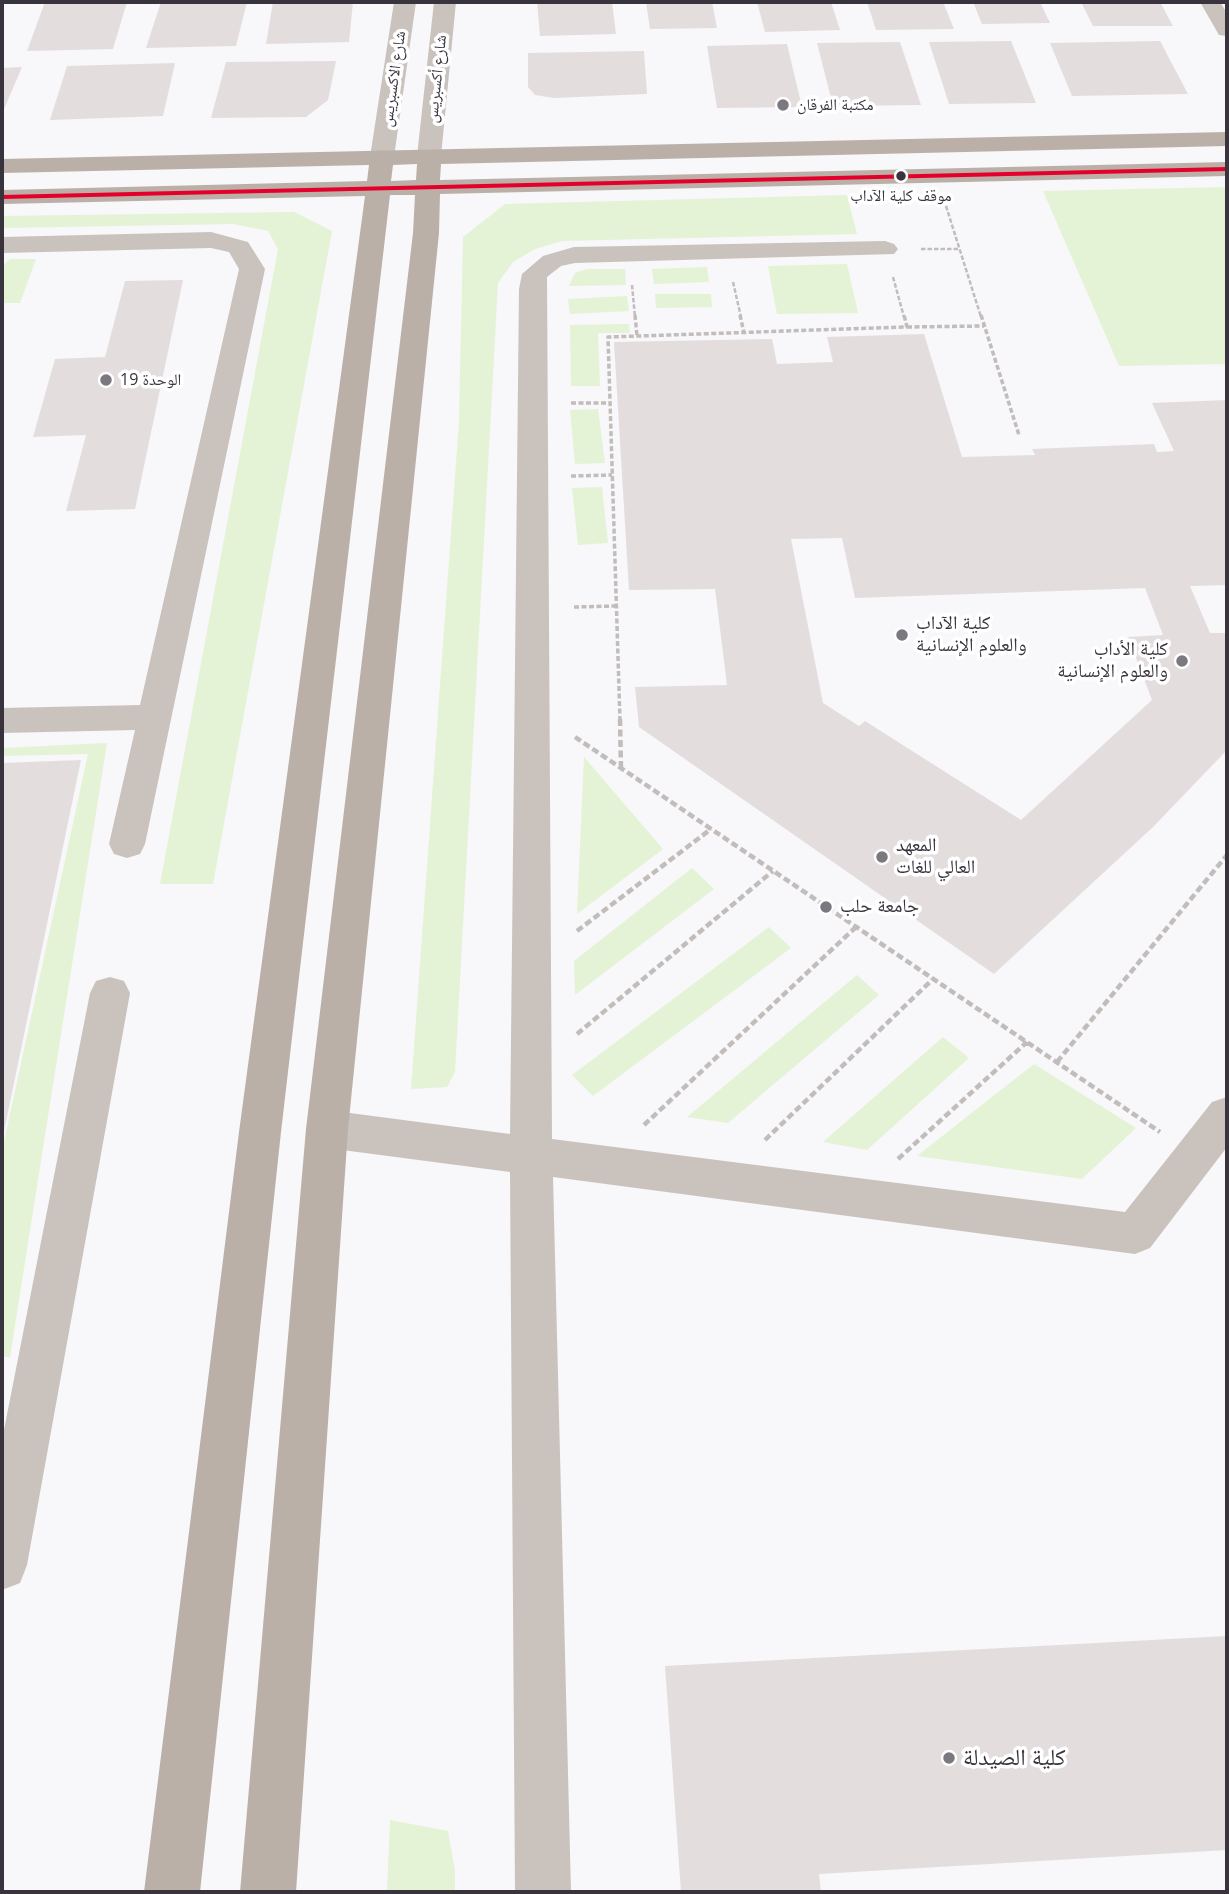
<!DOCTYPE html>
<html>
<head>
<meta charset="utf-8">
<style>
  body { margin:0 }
  #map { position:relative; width:1229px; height:1894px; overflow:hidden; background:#f8f7fa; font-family:"Open Sans",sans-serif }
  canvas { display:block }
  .frame { position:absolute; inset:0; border:4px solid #38333d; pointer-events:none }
</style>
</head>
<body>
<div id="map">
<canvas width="1229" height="1894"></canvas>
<div class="frame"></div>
</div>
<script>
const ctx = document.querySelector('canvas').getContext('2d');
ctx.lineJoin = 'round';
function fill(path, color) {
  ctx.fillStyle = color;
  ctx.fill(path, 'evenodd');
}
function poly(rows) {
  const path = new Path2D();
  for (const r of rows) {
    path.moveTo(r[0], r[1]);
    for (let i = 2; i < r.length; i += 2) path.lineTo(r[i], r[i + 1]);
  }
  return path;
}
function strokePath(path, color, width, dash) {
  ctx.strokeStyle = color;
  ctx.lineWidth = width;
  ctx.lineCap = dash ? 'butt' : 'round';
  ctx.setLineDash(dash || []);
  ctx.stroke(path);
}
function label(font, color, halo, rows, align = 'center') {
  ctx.font = font + ' "Open Sans","Noto Naskh Arabic",sans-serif';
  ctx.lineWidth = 7;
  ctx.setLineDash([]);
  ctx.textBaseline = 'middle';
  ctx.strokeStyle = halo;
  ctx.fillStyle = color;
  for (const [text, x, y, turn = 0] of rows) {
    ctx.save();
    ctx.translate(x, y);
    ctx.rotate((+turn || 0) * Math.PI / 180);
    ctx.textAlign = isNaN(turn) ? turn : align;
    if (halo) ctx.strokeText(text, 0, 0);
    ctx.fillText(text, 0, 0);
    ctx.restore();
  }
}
const green = poly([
  [1227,187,1227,364,1119,366,1043,191],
  [847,195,857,234,562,241,535,249,513,262,498,283,455,1072,447,1087,411,1089,459,421,463,237,505,204],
  [294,212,332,231,213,884,160,884,278,249,268,231,233,224,2,228,2,216],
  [10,259,36,259,20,303,2,303,2,266],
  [847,264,858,313,777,314,768,266],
  [707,267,709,282,654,284,652,269],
  [587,269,625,269,626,285,569,286,575,273],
  [655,294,711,294,712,307,656,308],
  [627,296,629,311,570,314,568,299],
  [629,324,630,333,598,333,600,386,571,386,570,325],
  [598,409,605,463,575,464,570,410],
  [602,487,608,543,578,545,572,488],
  [107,743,10,1357,2,1357,2,1151,88,754,2,756,2,748],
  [584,757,663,849,577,914],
  [692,868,714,889,575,995,574,961],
  [769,927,791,948,593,1096,572,1075],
  [857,975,879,995,728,1123,687,1117],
  [943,1037,969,1058,867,1150,823,1142],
  [1034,1064,1136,1128,1082,1179,917,1156],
  [390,1820,448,1831,455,1871,455,1892,387,1892]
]);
const building = poly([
  [45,2,127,2,113,49,27,51],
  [161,2,247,2,236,46,146,48],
  [273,2,353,2,349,42,266,44],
  [537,2,612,2,616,34,540,36],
  [646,2,712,2,717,28,650,29],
  [757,2,831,2,840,30,765,32],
  [867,2,943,2,954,29,876,30],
  [973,2,1040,2,1050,23,982,24],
  [1081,2,1160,2,1173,26,1093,26],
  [1011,41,1036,103,949,104,929,42],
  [1160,41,1188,94,1072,96,1050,43],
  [900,42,921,105,833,106,817,43],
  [787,44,802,107,717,108,707,46],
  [644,51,647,94,554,98,535,95,528,87,528,53],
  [336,61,328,100,306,117,211,118,226,62],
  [175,63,163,116,50,120,67,66],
  [22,67,2,114,2,68],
  [183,280,135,509,66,511,86,435,33,437,55,359,105,357,125,281],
  [924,334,962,457,1035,455,1032,449,1154,444,1157,452,1174,451,1152,403,1227,400,1227,585,1190,586,1210,633,1227,633,1227,750,1153,827,994,974,639,727,635,687,727,685,715,589,629,590,614,342,772,339,777,364,833,362,827,337],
  [842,538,855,598,1145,588,1163,635,1128,637,1152,700,1021,820,865,721,859,726,823,703,791,539],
  [81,760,3,1136,2,1136,2,763],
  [1227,1636,1227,1850,819,1874,821,1892,681,1892,665,1666]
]);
const pathFar2 = poly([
  [946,206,981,317],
  [921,249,960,249],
  [893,277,904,317],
  [733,282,741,317],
  [632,285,635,317]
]);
const pathFar1 = poly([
  [635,315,637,336],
  [740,315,744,333],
  [981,315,1019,435],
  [907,327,984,326],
  [571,403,610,403],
  [571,476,612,475],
  [574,607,616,606],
  [620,721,608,337,907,327,904,315]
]);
const path = poly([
  [620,719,621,768],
  [575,737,1160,1132],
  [577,931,711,829],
  [577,1034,773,871],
  [1057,1062,1227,855],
  [644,1125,856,927],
  [765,1140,933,979],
  [898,1159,1027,1042]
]);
const minor = poly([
  [394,2,416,2,394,157,390,162,382,164,374,162,370,157,394,2],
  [434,2,456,2,441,156,437,161,429,163,421,161,417,156,434,2],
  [1200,2,1220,2,1227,13,1227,36,1219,35,1200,2],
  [211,232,248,242,265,269,145,844,140,854,127,858,114,854,109,844,135,730,2,733,2,708,140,705,239,269,229,252,211,248,2,253,2,237,211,232],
  [885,241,894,244,898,249,894,254,575,263,561,266,547,277,552,1139,1125,1212,1212,1102,1227,1097,1227,1147,1150,1248,1135,1254,553,1177,571,1892,515,1892,510,1172,327,1148,312,1142,306,1129,312,1116,327,1110,510,1134,519,289,522,274,543,256,574,247,885,241],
  [110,977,124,981,130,993,27,1565,20,1583,2,1590,2,1440,90,993,96,981,110,977]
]);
const major = poly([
  [1227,132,1227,146,441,164,440,180,1227,162,1227,176,440,194,439,233,348,1129,296,1892,240,1892,306,1129,413,233,415,195,390,195,281,1132,200,1892,144,1892,239,1132,365,196,2,204,2,190,367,181,369,165,2,173,2,159,1227,132],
  [417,164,416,180,391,181,393,165,417,164]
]);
const bus1 = poly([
  [1227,167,1227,171,2,199,2,195,1227,167]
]);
const markers = [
  [783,105,7,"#7b787f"],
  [901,176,6,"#38333d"],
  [106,380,7,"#7b787f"],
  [902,635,7,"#7b787f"],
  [1182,661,7,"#7b787f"],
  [882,857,7,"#7b787f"],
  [826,907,7,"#7b787f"],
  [949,1758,7,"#7b787f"]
];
const farStreetnames = [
  ["شارع الاكسبريس",394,79,-82],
  ["شارع أكسبريس",437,79,-84]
];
const farPoinames = [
  ["مكتبة الفرقان",797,105],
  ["الوحدة 19",120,380]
];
const farBusnames = [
  ["موقف كلية الآداب",901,196]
];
const poiNames = [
  ["كلية الآداب",916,624],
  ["والعلوم الإنسانية",916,646],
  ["كلية الأداب",1168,650,"right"],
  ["والعلوم الإنسانية",1168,672,"right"],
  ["المعهد",896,846],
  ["العالي للغات",896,868],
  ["جامعة حلب",840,907]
];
const nearPoinames = [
  ["كلية الصيدلة",963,1758]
];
fill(green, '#e4f3d6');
fill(building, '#e4ddde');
strokePath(pathFar2, '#c2bdba', 2.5, [4.5, 2]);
strokePath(pathFar1, '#c2bdba', 3.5, [5, 2.5]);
strokePath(path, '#c2bdba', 4.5, [7, 3.5]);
fill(minor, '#cac2bd');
fill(major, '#bbb0a8');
fill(bus1, '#e4002b');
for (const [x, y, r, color] of markers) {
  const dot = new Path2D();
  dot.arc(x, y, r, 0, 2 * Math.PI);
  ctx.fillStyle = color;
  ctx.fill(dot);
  strokePath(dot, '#fff', 2.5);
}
label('16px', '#38333d', '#fff', farStreetnames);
label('16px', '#38333d', '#fff', farPoinames, 'left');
label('16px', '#38333d', '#fff', farBusnames);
label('19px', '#38333d', '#fff', poiNames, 'left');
label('23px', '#38333d', '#fff', nearPoinames, 'left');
</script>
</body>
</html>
